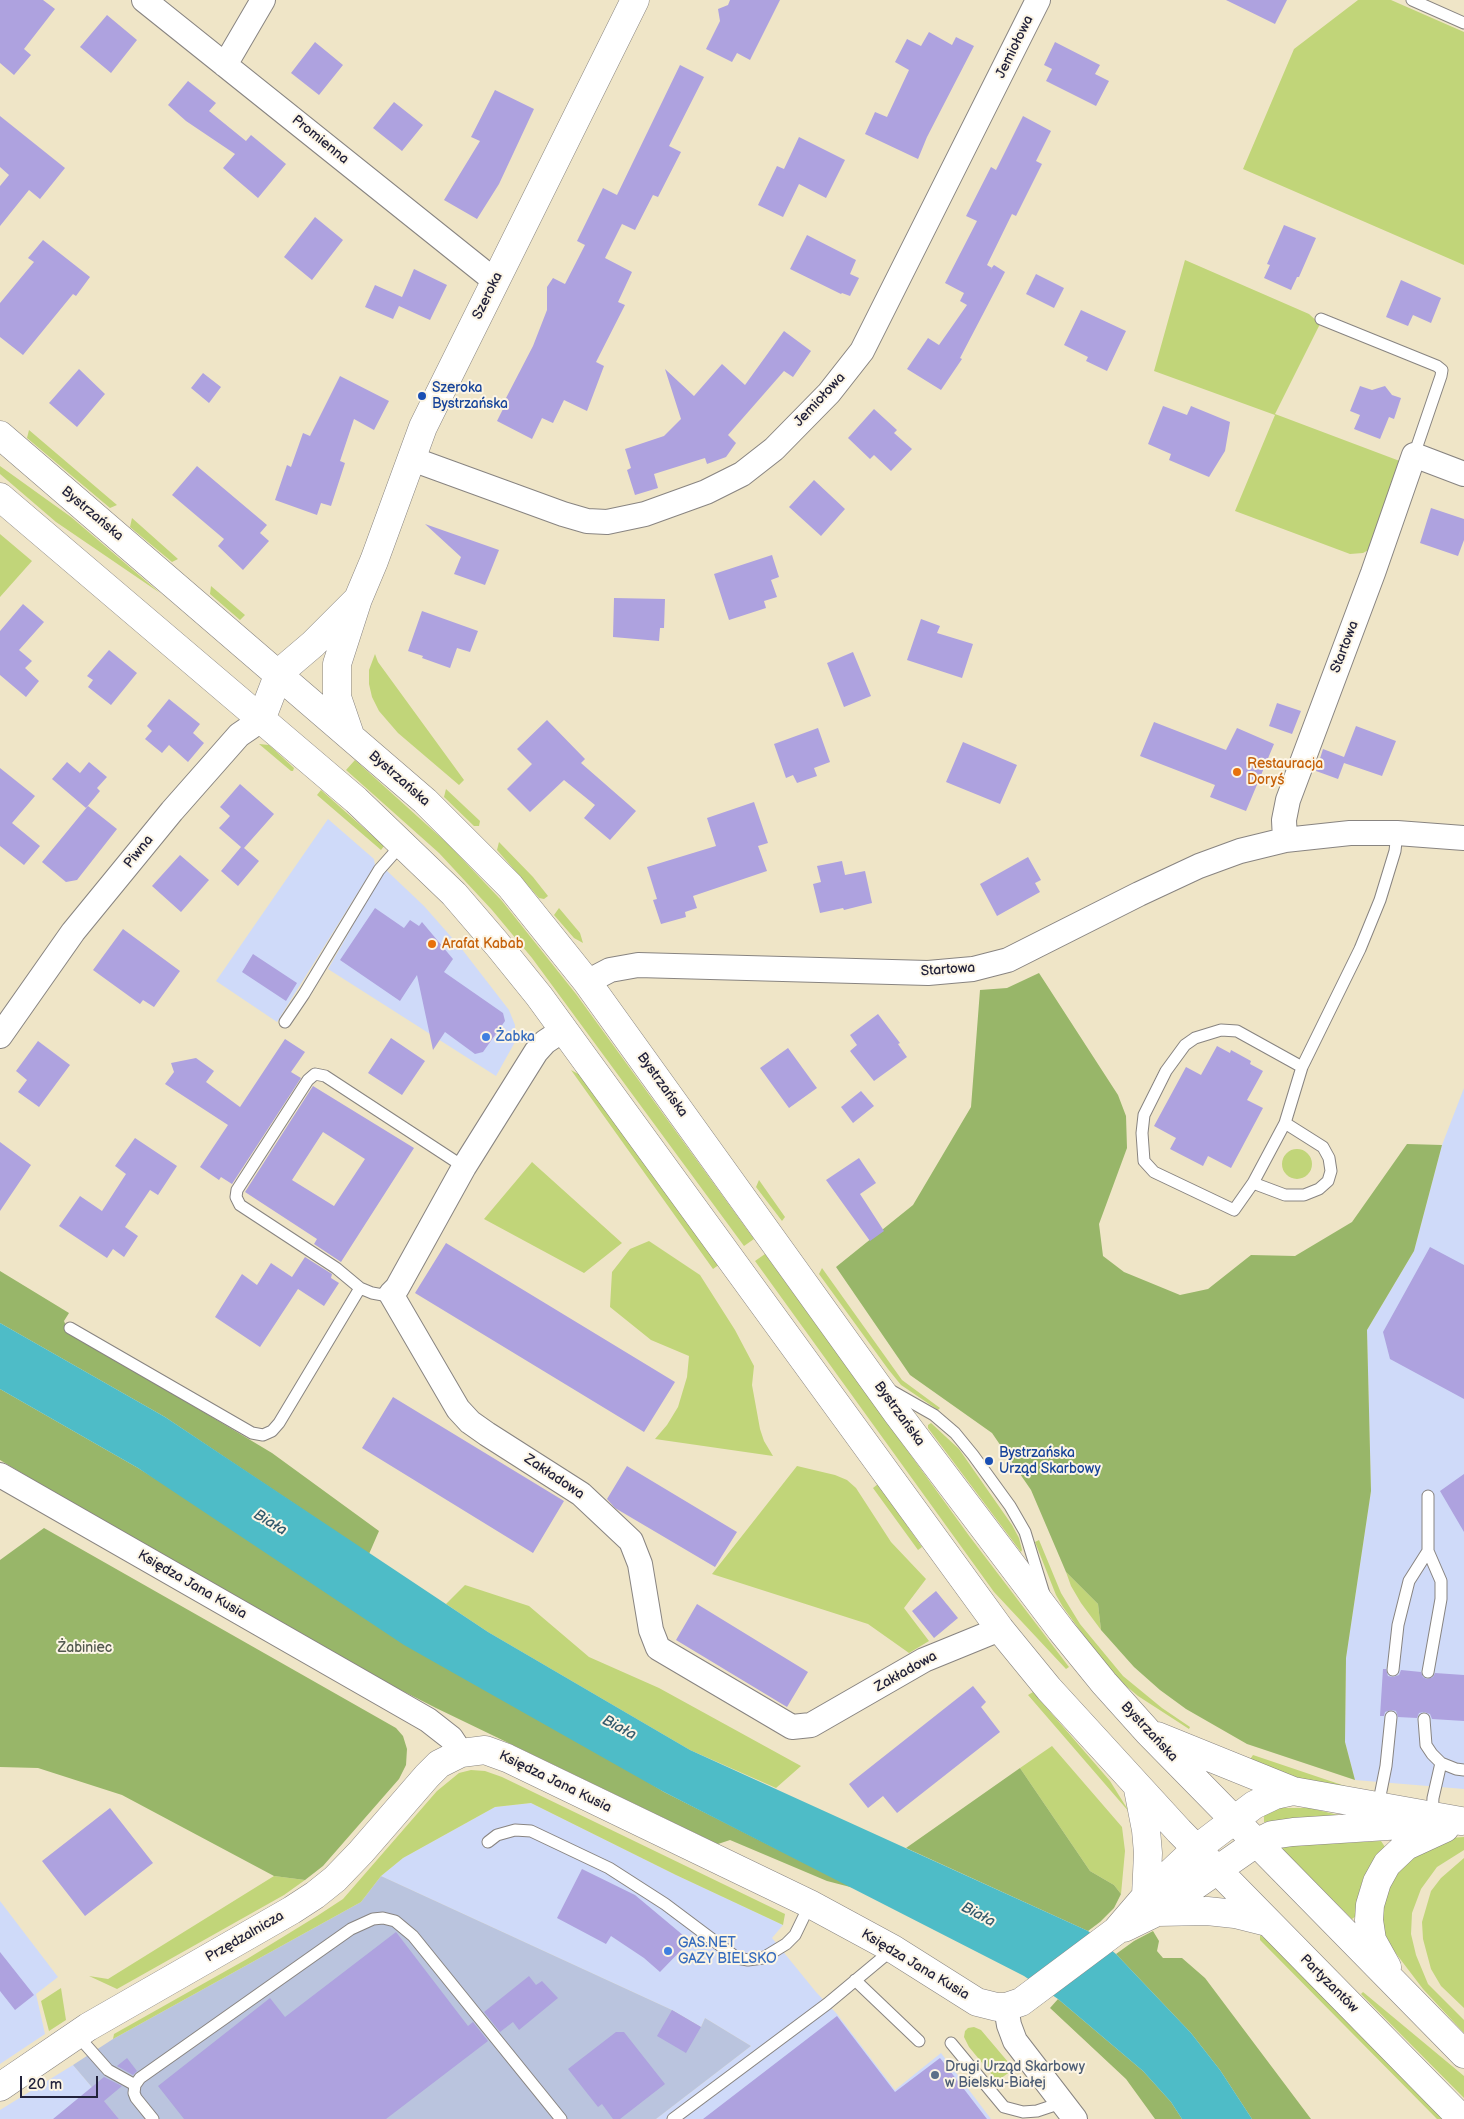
<!DOCTYPE html>
<html>
<head>
<meta charset="utf-8">
<style>
  body { margin:0 }
  #map { position:relative; width:1464px; height:2119px; overflow:hidden; background:#efe5c7; font-family:"Balsamiq Sans",sans-serif }
  canvas { display:block }
  .scale { position:absolute; left:20px; top:2076px; width:78px; height:22px; box-sizing:border-box; border:2px solid #22223b; border-top:0; padding-left:6px; font-size:15px; line-height:18px; white-space:nowrap; color:#22223b; -webkit-text-stroke:4px #fcf5e5; paint-order:stroke }
</style>
</head>
<body>
<div id="map">
<canvas width="1464" height="2119"></canvas>
<div class="scale">20 m</div>
</div>
<script>
const ctx = document.querySelector('canvas').getContext('2d');
ctx.lineJoin = 'round';
function fill(path, color) {
  ctx.fillStyle = color;
  ctx.fill(path, 'evenodd');
}
function poly(rows) {
  const path = new Path2D();
  for (const r of rows) {
    if (r.length === 3) {
      path.moveTo(r[0] + r[2], r[1]);
      path.arc(r[0], r[1], r[2], 0, 2 * Math.PI);
      continue;
    }
    path.moveTo(r[0], r[1]);
    for (let i = 2; i < r.length; i += 2) path.lineTo(r[i], r[i + 1]);
  }
  return path;
}
function strokePath(path, color, width, dash) {
  ctx.strokeStyle = color;
  ctx.lineWidth = width;
  ctx.lineCap = dash ? 'butt' : 'round';
  ctx.setLineDash(dash || []);
  ctx.stroke(path);
}
function label(font, color, halo, rows, align = 'center') {
  ctx.font = font + ' "Balsamiq Sans",sans-serif';
  ctx.lineWidth = 4;
  ctx.setLineDash([]);
  ctx.textBaseline = 'middle';
  ctx.strokeStyle = halo;
  ctx.fillStyle = color;
  for (const [text, x, y, turn = 0] of rows) {
    ctx.save();
    ctx.translate(x, y);
    ctx.rotate((+turn || 0) * Math.PI / 180);
    ctx.textAlign = isNaN(turn) ? turn : align;
    if (halo) ctx.strokeText(text, 0, 0);
    ctx.fillText(text, 0, 0);
    ctx.restore();
  }
}
const built = poly([
  [328,819,374,859,375,865,277,1022,216,981],
  [385,869,424,906,461,948,509,1010,515,1025,515,1042,496,1076,328,969],
  [1464,1088,1464,1789,1355,1780,1345,1742,1346,1658,1371,1491,1367,1330,1414,1251,1442,1145],
  [531,1803,676,1875,783,1925,772,1938,816,1992,837,2014,895,2090,941,2053,991,2119,656,2119,751,2046,705,2018,701,2027,672,2010,381,1876,403,1858,495,1807],
  [0,1901,58,1977,36,1994,45,2034,0,2064],
  [73,2065,119,2119,0,2119,0,2110]
]);
const industrial = poly([
  [381,1876,672,2010,701,2027,705,2018,751,2046,656,2119,119,2119,73,2065,113,2039,361,1902]
]);
const green = poly([
  [1358,0,1391,0,1464,32,1464,265,1243,169,1294,49],
  [1185,260,1309,314,1320,324,1275,414,1405,463,1374,547,1363,553,1350,554,1235,511,1275,415,1154,371],
  [29,430,117,505,110,508,27,438],
  [0,466,71,517,160,593,56,522,0,474],
  [132,518,178,559,172,562,130,527],
  [0,534,32,561,0,597],
  [211,586,245,615,240,620,210,594],
  [375,654,378,662,464,780,459,785,398,733,379,711,372,697,369,684,369,670],
  [259,744,269,745,294,768,293,771,291,771],
  [355,760,448,844,502,901,576,994,754,1239,744,1246,532,958,492,910,439,853,346,770],
  [446,789,480,821,479,826,474,826,444,797],
  [321,790,384,846,381,850,317,795],
  [499,842,533,877,548,896,544,899,539,898,497,850],
  [559,908,580,933,583,943,574,938,554,915],
  [571,1070,580,1075,720,1264,713,1269],
  [1297,1164,15],
  [532,1162,622,1243,584,1273,484,1219],
  [759,1180,785,1217,782,1221,756,1187],
  [649,1241,700,1275,735,1330,754,1366,752,1385,760,1429,764,1441,773,1456,655,1439,667,1425,678,1407,687,1377,689,1356,651,1340,610,1307,612,1272,630,1249],
  [765,1254,970,1537,1069,1667,1066,1669,994,1592,755,1261],
  [822,1268,902,1380,940,1408,938,1410,901,1385,888,1369,819,1274],
  [931,1423,959,1449,1012,1525,1019,1538,1022,1550,1021,1552,928,1428,928,1425],
  [797,1466,835,1475,847,1480,856,1488,891,1542,926,1579,904,1608,929,1641,909,1653,868,1624,712,1574],
  [878,1484,922,1547,918,1550,873,1488],
  [1039,1540,1061,1593,1080,1624,1123,1676,1162,1708,1190,1727,1189,1729,1138,1696,1119,1680,1095,1651,1063,1607,1056,1595,1035,1542],
  [1066,1572,1098,1604,1101,1630,1081,1603,1071,1586],
  [465,1585,529,1606,589,1657,659,1688,801,1766,776,1788,690,1750,488,1632,446,1604],
  [1033,1692,1110,1781,1130,1813,1028,1695],
  [1052,1746,1122,1827,1125,1851,1121,1894,1114,1885,1090,1871,1020,1768],
  [1253,1755,1345,1786,1335,1788,1304,1783,1249,1761],
  [471,1770,485,1771,502,1777,785,1914,783,1925,676,1875,531,1803,495,1807,403,1858,381,1876,361,1902,113,2039,114,2034,247,1959,317,1916,343,1899,437,1791,459,1773],
  [1281,1808,1310,1808,1342,1816,1264,1822,1264,1815,1269,1811],
  [1464,1837,1464,1850,1437,1867,1421,1889,1412,1913,1411,1934,1416,1955,1428,1984,1464,2020,1464,2033,1423,1989,1391,1947,1382,1928,1383,1897,1405,1862,1450,1838],
  [1381,1841,1385,1847,1371,1864,1363,1879,1356,1904,1356,1916,1352,1919,1282,1849,1284,1846],
  [1464,1858,1464,2008,1441,1986,1431,1969,1423,1939,1422,1922,1431,1891,1441,1878],
  [274,1876,305,1880,284,1895,117,1989,89,1976,108,1979],
  [1260,1935,1267,1940,1444,2119,1437,2119,1260,1940],
  [61,1988,66,2020,49,2031,41,2001],
  [1363,1992,1464,2076,1464,2098,1361,1994],
  [974,2027,981,2030,1014,2069,997,2081,969,2047,964,2037,965,2031,968,2028]
]);
const forest = poly([
  [1039,973,1118,1095,1126,1116,1127,1148,1099,1224,1103,1256,1124,1272,1180,1295,1208,1289,1251,1255,1295,1256,1352,1222,1407,1144,1442,1145,1414,1251,1367,1330,1371,1491,1346,1658,1345,1742,1355,1780,1247,1744,1186,1709,1160,1690,1134,1667,1101,1630,1098,1604,1066,1572,1031,1490,992,1433,910,1375,836,1267,913,1205,971,1107,980,990,1007,988],
  [0,1271,69,1313,64,1321,68,1331,272,1453,379,1531,369,1554,165,1417,0,1323],
  [0,1389,138,1468,664,1792,854,1888,827,1881,730,1840,718,1844,436,1708,342,1660,55,1493,0,1460],
  [44,1528,396,1728,403,1736,407,1749,406,1765,399,1779,323,1866,305,1880,274,1876,122,1795,38,1768,0,1767,0,1560],
  [1020,1768,1090,1871,1114,1885,1121,1894,1114,1908,1100,1922,1088,1931,906,1848],
  [1153,1931,1159,1941,1157,1951,1163,1958,1182,1958,1205,1978,1311,2119,1252,2119,1220,2070,1191,2033,1116,1954,1134,1941],
  [1058,1999,1143,2071,1171,2102,1182,2119,1155,2119,1126,2079,1050,2008]
]);
const water = poly([
  [0,1323,165,1417,488,1632,690,1750,1088,1931,1116,1954,1191,2033,1220,2070,1252,2119,1182,2119,1171,2102,1143,2071,1058,1999,1024,1976,664,1792,404,1645,138,1468,0,1389]
]);
const building = poly([
  [0,0,43,0,55,9,24,49,31,55,14,75,0,63],
  [730,0,780,0,750,60,737,53,732,62,706,49,720,21,718,9,728,5],
  [1226,0,1287,0,1275,24],
  [107,15,137,40,111,73,80,47],
  [929,32,952,45,956,37,974,46,927,137,918,159,865,134,875,112,887,117,909,70,895,62,907,39,921,46],
  [315,42,343,65,319,95,291,73],
  [1055,42,1100,65,1095,74,1109,81,1096,106,1046,81,1052,69,1044,65],
  [680,65,704,77,669,146,681,152,658,197,653,195,635,230,622,224,605,258,632,272,618,302,625,305,596,362,604,366,587,411,564,400,553,423,542,418,532,439,497,421,508,399,506,398,533,346,547,310,547,287,553,278,565,284,585,245,577,241,603,188,617,195],
  [188,81,216,103,209,111,246,141,251,135,286,164,258,198,223,168,235,154,186,121,168,105],
  [495,90,534,109,499,184,477,219,444,200,480,141,471,137],
  [394,102,423,125,402,151,373,128],
  [0,116,65,168,40,199,29,190,0,226,0,186,9,175,0,167],
  [1023,116,1051,131,1036,161,1042,164,1016,216,1012,214,987,265,992,268,990,270,994,265,1005,272,960,358,962,359,941,390,907,369,928,338,939,345,967,305,960,301,964,293,945,283,977,221,966,216,991,167,996,170],
  [799,137,845,160,826,198,799,184,783,217,758,205,777,166,784,169],
  [315,217,343,240,312,280,284,257],
  [1284,225,1316,238,1299,277,1297,277,1291,290,1264,278,1270,265,1267,264],
  [807,235,856,260,850,274,859,278,850,296,842,293,841,294,790,269],
  [43,240,90,277,76,296,73,294,23,355,0,337,0,303,34,262,28,258],
  [414,269,447,285,430,320,399,306,393,319,365,307,375,285,402,297],
  [1036,274,1064,288,1054,308,1026,294],
  [1401,280,1441,298,1431,323,1413,315,1408,326,1386,317],
  [1081,310,1126,331,1107,371,1086,361,1088,357,1064,345],
  [784,331,811,351,793,377,784,371,728,435,736,443,726,457,707,464,705,458,654,474,658,488,635,495,627,470,631,468,625,449,664,436,681,419,665,369,694,396,722,364,745,385],
  [79,369,105,394,77,427,49,403],
  [203,373,221,387,209,403,191,388],
  [340,376,389,401,374,430,354,419,340,461,345,463,331,506,321,503,317,515,275,500,287,465,291,467,303,433,310,436],
  [1360,386,1372,390,1385,386,1392,395,1401,398,1394,419,1389,417,1380,439,1354,429,1360,415,1350,411],
  [1163,406,1187,415,1191,406,1230,422,1225,451,1209,477,1169,460,1171,454,1148,444],
  [874,409,897,430,894,433,912,449,891,471,874,455,870,459,848,438],
  [197,466,267,525,260,533,269,541,243,570,218,546,224,539,172,495],
  [814,480,845,509,821,536,789,507],
  [1431,508,1464,519,1464,540,1458,556,1420,543],
  [425,524,499,550,485,585,454,574,461,557],
  [772,555,779,577,771,580,777,597,764,601,766,608,729,620,714,574],
  [614,598,665,599,664,628,660,628,659,641,613,637],
  [23,604,44,622,19,650,32,661,25,668,39,681,26,697,0,675,0,631],
  [422,611,478,631,470,652,457,648,450,668,422,658,423,656,408,651],
  [921,619,940,626,937,633,973,644,962,678,907,660],
  [109,650,137,673,111,705,88,687,93,680,87,676],
  [853,652,871,696,844,707,827,663],
  [169,699,200,724,193,733,204,743,188,762,169,745,162,753,145,739,152,731,147,726],
  [1277,703,1301,711,1292,734,1269,726],
  [547,720,585,759,581,763,636,811,610,840,584,818,595,805,564,780,530,812,507,789,532,764,517,749],
  [1154,722,1226,750,1237,728,1274,744,1246,811,1210,797,1215,785,1140,756],
  [1356,726,1396,741,1382,776,1344,763,1338,779,1316,771,1323,749,1344,757],
  [818,728,830,762,814,768,817,776,797,783,793,775,786,778,774,744],
  [963,742,1017,765,1000,804,946,782],
  [67,762,80,773,89,762,107,777,97,788,100,791,86,808,52,779],
  [0,768,35,796,12,823,40,846,24,865,0,846],
  [240,784,274,814,244,848,259,861,238,886,221,871,241,847,219,828,230,816,220,807],
  [754,802,768,843,758,846,767,871,693,896,697,908,685,912,686,917,661,924,653,900,657,899,647,867,716,846,707,818],
  [88,806,117,829,77,880,66,882,42,862],
  [180,855,209,880,181,912,152,886],
  [1028,857,1041,880,1035,883,1040,892,997,916,980,884],
  [842,861,845,875,865,871,872,903,844,910,843,908,820,913,813,884,821,882,817,866],
  [375,908,404,928,410,920,419,926,422,922,453,959,444,972,503,1013,505,1021,483,1052,475,1054,445,1032,433,1050,417,975,400,1001,340,960],
  [123,929,180,971,154,1007,143,1000,140,1004,93,970],
  [253,954,297,983,286,1001,242,972],
  [878,1014,900,1043,898,1044,907,1057,874,1081,850,1051,857,1045,850,1035],
  [391,1038,425,1061,402,1095,368,1073],
  [285,1039,305,1052,291,1072,301,1078,232,1184,221,1177,219,1180,200,1167,228,1125,165,1084,174,1072,171,1063,196,1058,214,1071,206,1082,240,1107],
  [38,1041,70,1065,39,1107,18,1092,27,1080,16,1071],
  [1217,1046,1230,1053,1231,1050,1251,1061,1250,1064,1263,1071,1247,1100,1263,1108,1231,1168,1208,1156,1203,1166,1170,1149,1176,1138,1154,1126,1186,1067,1201,1075],
  [788,1048,817,1088,789,1108,760,1068],
  [313,1086,414,1148,341,1262,314,1244,317,1239,245,1192],
  [323,1132,365,1159,334,1206,292,1180],
  [861,1091,874,1106,853,1123,841,1107],
  [135,1138,177,1166,158,1195,150,1190,125,1227,138,1236,124,1257,113,1249,107,1258,59,1226,80,1196,102,1211,126,1174,115,1166],
  [0,1142,31,1165,0,1211],
  [859,1158,876,1183,860,1194,884,1231,870,1241,826,1180],
  [446,1243,675,1382,644,1432,415,1293],
  [1430,1247,1464,1265,1464,1399,1390,1359,1383,1332],
  [305,1257,332,1274,331,1278,339,1283,324,1306,298,1289,260,1347,215,1317,242,1274,257,1285,271,1263,292,1277],
  [393,1397,564,1501,533,1553,362,1448],
  [627,1466,737,1532,715,1567,615,1508,607,1499],
  [1464,1474,1464,1532,1440,1491],
  [936,1591,958,1618,934,1638,912,1611],
  [697,1604,808,1672,787,1707,676,1640],
  [1383,1669,1386,1669,1388,1676,1393,1677,1399,1675,1401,1670,1421,1672,1423,1677,1427,1679,1433,1677,1435,1673,1464,1675,1464,1721,1432,1719,1430,1714,1424,1712,1419,1713,1417,1718,1398,1717,1396,1711,1391,1710,1385,1712,1384,1716,1380,1716],
  [973,1686,986,1702,981,1707,1000,1732,897,1813,883,1796,868,1808,849,1784],
  [110,1808,153,1863,85,1916,42,1861],
  [582,1869,635,1895,690,1941,660,1972,644,1958,611,1936,606,1944,557,1918],
  [396,1932,468,2026,473,2022,488,2041,386,2119,184,2119,158,2086,270,1998,285,2017],
  [0,1952,34,1995,15,2010,0,1991],
  [529,1976,536,1985,542,1981,558,1998,519,2030,513,2022,500,2032,484,2012],
  [672,2010,701,2027,686,2053,657,2036],
  [837,2016,895,2092,940,2058,987,2119,703,2119],
  [616,2032,624,2032,665,2084,620,2119,613,2119,602,2104,598,2107,568,2069],
  [127,2058,137,2071,133,2075,117,2066],
  [104,2077,122,2086,104,2101,119,2119,53,2119]
]);
const lane = poly([
  [1412,0,1464,23],
  [1321,319,1437,366,1442,370,1441,376,1414,455],
  [285,1022,304,994,379,870,402,844],
  [1302,1067,1237,1031,1221,1030,1195,1038,1185,1045,1166,1071,1144,1115,1142,1133,1144,1161,1154,1172,1234,1210,1253,1183,1285,1123,1302,1067,1360,949,1380,900,1395,851,1397,833],
  [1253,1183,1285,1195,1304,1195,1319,1189,1328,1181,1331,1171,1329,1158,1323,1147,1285,1123],
  [391,1294,383,1295,372,1293,360,1288,336,1268,240,1205,236,1197,237,1190,308,1080,315,1074,325,1076,464,1167],
  [70,1328,252,1433,263,1435,272,1431,279,1423,360,1288],
  [890,1390,934,1415,955,1433,973,1455,1010,1506,1025,1532,1044,1594],
  [1393,1670,1398,1625,1409,1581,1428,1551],
  [1428,1672,1441,1599,1441,1581,1428,1551,1428,1496],
  [1424,1719,1426,1745,1432,1754,1441,1763,1456,1769,1464,1770],
  [1378,1806,1386,1766,1391,1717],
  [1432,1815,1433,1798,1441,1763],
  [488,1842,497,1835,515,1830,531,1831,609,1868,665,1904,737,1958,748,1960,763,1958,786,1944,795,1935,810,1904],
  [855,1980,919,2041],
  [77,2035,108,2070,135,2085],
  [951,2043,1004,2107,1023,2112,1037,2111,1061,2103],
  [153,2119,136,2098,134,2093,135,2085,140,2078,351,1929,373,1919,383,1918,395,1921,413,1936,561,2119],
  [673,2119,827,2004,893,1949]
]);
const street = poly([
  [144,0,495,281],
  [225,65,263,0],
  [412,459,563,514,587,521,607,522,645,514,706,492,742,474,774,449,829,393,862,351,1038,0],
  [1285,840,1284,820,1288,800,1373,573,1414,455,1464,474],
  [587,982,610,970,638,965,928,973,973,969,1008,960,1139,894,1199,866,1240,851,1285,840,1350,833,1397,833,1464,838],
  [563,1030,545,1042,536,1052,464,1167,397,1288,391,1294,458,1409,470,1422,487,1434,581,1494,631,1541,640,1564,651,1630,658,1648,792,1727,811,1725,924,1660,1000,1629],
  [0,1036,73,932,172,811,239,735,261,720],
  [0,1475,428,1720,451,1738,461,1753],
  [1006,2007,1009,2025,1015,2041,1075,2119]
]);
const secondary = poly([
  [0,435,425,801,510,886,587,982,897,1413,1061,1630,1104,1683,1148,1732,1464,2054],
  [0,497,356,800,454,894,497,944,539,996,1000,1629,1049,1689,1179,1831,1462,2119],
  [261,720,279,673,313,644,355,602],
  [350,735,337,697,337,664,358,599,374,561,423,427,635,0],
  [1157,1736,1293,1791],
  [1138,1789,1146,1830,1148,1853,1146,1896],
  [1157,1912,1207,1911,1235,1914,1267,1922],
  [1124,1928,1157,1912,1256,1843,1272,1835,1293,1832,1418,1824],
  [1387,1967,1372,1940,1369,1920,1370,1905,1377,1882,1387,1864,1406,1846,1445,1828],
  [0,2087,88,2027,292,1910,315,1895,335,1879,361,1852,427,1776,439,1764,461,1753,485,1750,507,1758,810,1904,893,1949,977,2002,997,2007,1006,2007,1021,2002,1116,1931,1146,1896,1196,1849,1254,1805,1275,1795,1293,1791,1461,1821]
]);
const markers = [
  [422,396,5,"#1a4fb4"],
  [1237,772,5,"#e8710a"],
  [432,944,5,"#e8710a"],
  [486,1037,5,"#3f7fe0"],
  [989,1461,5,"#1a4fb4"],
  [668,1951,5,"#3f7fe0"],
  [935,2075,5,"#5c6f8a"]
];
const streetNames = [
  ["Jemiołowa",1015,47,-64],
  ["Promienna",320,140,39],
  ["Szeroka",488,296,-64],
  ["Jemiołowa",820,400,-47],
  ["Bystrzańska",92,514,40],
  ["Startowa",1345,647,-69],
  ["Bystrzańska",399,779,41],
  ["Piwna",139,852,-51],
  ["Startowa",948,970,-4],
  ["Bystrzańska",662,1085,54],
  ["Bystrzańska",899,1414,54],
  ["Zakładowa",554,1477,34],
  ["Księdza Jana Kusia",192,1585,30],
  ["Zakładowa",906,1672,-29],
  ["Bystrzańska",1149,1732,47],
  ["Księdza Jana Kusia",555,1782,26],
  ["Przędzalnicza",245,1937,-30],
  ["Księdza Jana Kusia",915,1965,31],
  ["Partyzantów",1329,1984,45]
];
const transitNames = [
  ["Szeroka",432,388],
  ["Bystrzańska",432,404],
  ["Bystrzańska",999,1453],
  ["Urząd Skarbowy",999,1469]
];
const foodNames = [
  ["Restauracja",1247,764],
  ["Doryś",1247,780],
  ["Arafat Kabab",442,944]
];
const shopNames = [
  ["Żabka",496,1037],
  ["GAS.NET",678,1943],
  ["GAZY BIELSKO",678,1959]
];
const parkNames = [
  ["Żabiniec",85,1648]
];
const serviceNames = [
  ["Drugi Urząd Skarbowy",945,2067],
  ["w Bielsku-Białej",945,2083]
];
const waterNames = [
  ["Biała",270,1523,31],
  ["Biała",619,1728,28],
  ["Biała",978,1915,28]
];
fill(built, '#cfdaf9');
fill(industrial, '#bac4de');
fill(green, '#c1d579');
fill(forest, '#98b669');
fill(water, '#4ebcc7');
fill(building, '#aea2df');
strokePath(lane, '#888481', 13);
strokePath(street, '#888481', 26);
strokePath(secondary, '#888481', 29);
strokePath(lane, '#fff', 11);
strokePath(street, '#fff', 24);
strokePath(secondary, '#fff', 28);
for (const [x, y, r, color] of markers) {
  const dot = new Path2D();
  dot.arc(x, y, r, 0, 2 * Math.PI);
  ctx.fillStyle = color;
  ctx.fill(dot);
  strokePath(dot, '#fcf5e5', 2);
}
label('14px', '#22223b', '#fcf5e5', streetNames);
label('14px', '#164399', '#fcf5e5', transitNames, 'left');
label('14px', '#c56008', '#fcf5e5', foodNames, 'left');
label('14px', '#366cbe', '#fcf5e5', shopNames, 'left');
label('14px', '#52584e', '#fcf5e5', parkNames);
label('14px', '#4e5e75', '#fcf5e5', serviceNames, 'left');
label('italic 15px', '#31586c', '#fcf5e5', waterNames);
</script>
</body>
</html>
